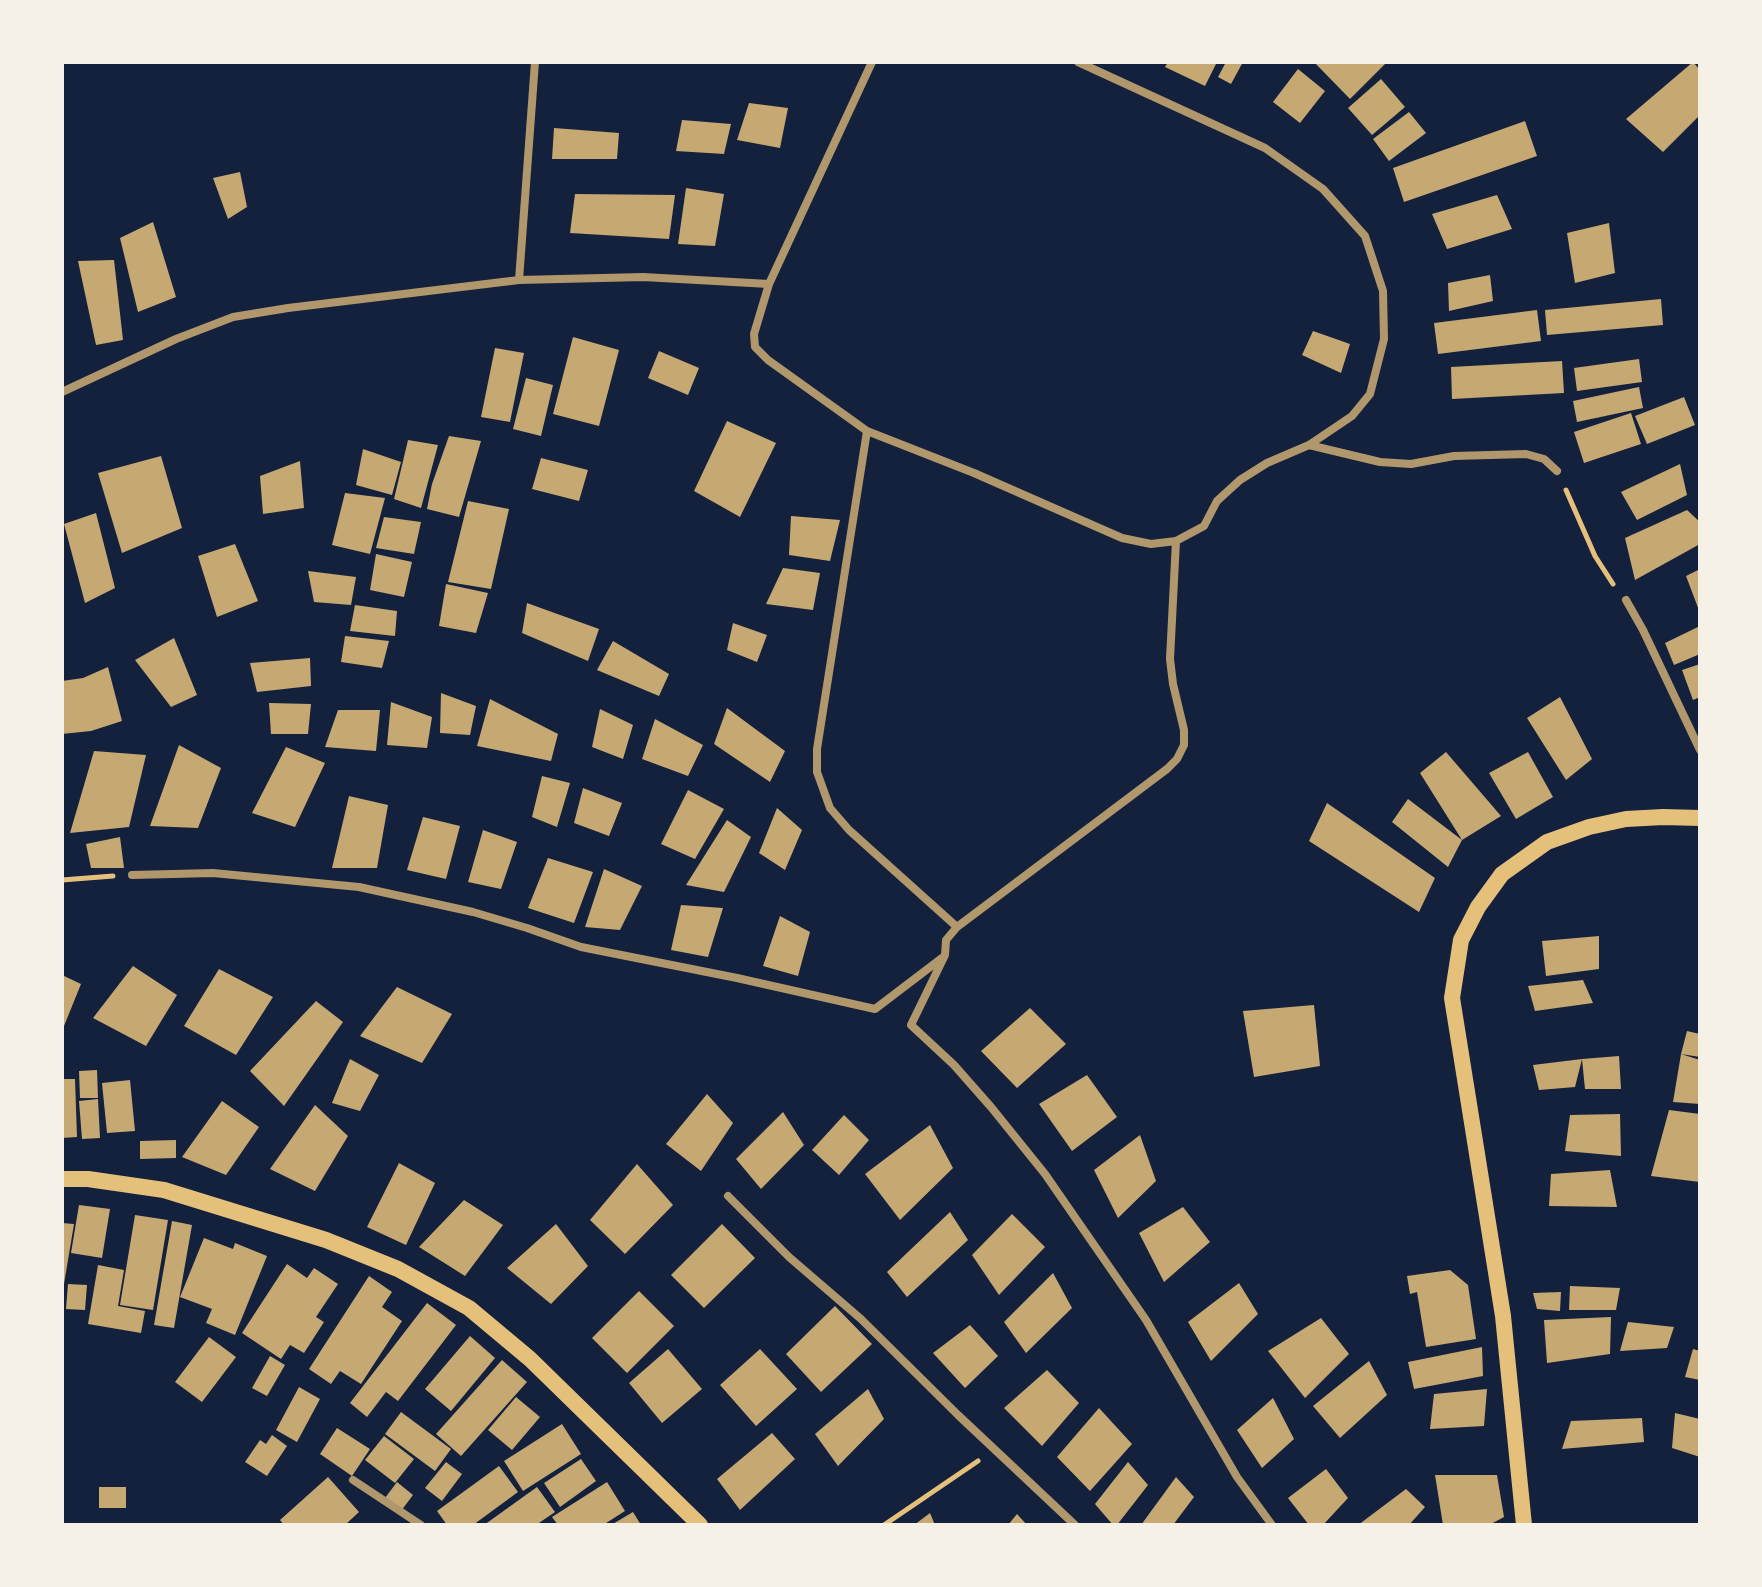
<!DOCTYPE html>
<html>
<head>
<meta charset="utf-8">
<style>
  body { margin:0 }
  #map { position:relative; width:1762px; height:1587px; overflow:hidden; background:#14213d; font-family:Merriweather,serif }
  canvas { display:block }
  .frame { position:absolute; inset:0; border:64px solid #f6f1e7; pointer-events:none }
</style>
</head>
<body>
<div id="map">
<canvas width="1762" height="1587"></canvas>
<div class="frame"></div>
</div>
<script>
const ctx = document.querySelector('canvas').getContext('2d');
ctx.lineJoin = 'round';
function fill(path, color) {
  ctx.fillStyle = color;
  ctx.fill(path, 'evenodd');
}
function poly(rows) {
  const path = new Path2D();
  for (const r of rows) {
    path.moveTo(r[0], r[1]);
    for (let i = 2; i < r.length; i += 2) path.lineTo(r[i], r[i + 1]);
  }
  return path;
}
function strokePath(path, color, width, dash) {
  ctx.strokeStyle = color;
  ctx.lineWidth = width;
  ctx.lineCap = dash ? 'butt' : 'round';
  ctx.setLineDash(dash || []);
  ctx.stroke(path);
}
const building = poly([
  [1168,62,1217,62,1205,86,1165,67],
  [1226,62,1243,62,1231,84,1218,77],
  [1314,62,1387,62,1350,99],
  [1693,62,1700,70,1700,115,1663,152,1626,119],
  [1298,69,1325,91,1300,123,1273,102],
  [1381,79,1405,107,1372,135,1348,108],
  [749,103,788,108,780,148,737,140],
  [1409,112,1426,133,1389,161,1373,139],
  [682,120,731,124,724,154,676,151],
  [1525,121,1537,156,1404,202,1393,168],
  [554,128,619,133,617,159,552,159],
  [240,172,247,207,228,219,213,178],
  [686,188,724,194,715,246,678,244],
  [575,194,675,195,669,239,570,233],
  [1497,195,1512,229,1447,249,1432,214],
  [153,222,176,297,138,312,120,238],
  [1609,223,1615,273,1575,283,1567,233],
  [114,260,123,340,96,345,78,261],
  [1490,275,1493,301,1449,311,1448,283],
  [1661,299,1663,325,1547,335,1545,310],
  [1537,310,1541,341,1438,354,1434,323],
  [1313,331,1350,344,1341,373,1302,355],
  [573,337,619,350,599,426,553,414],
  [495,348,524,353,510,422,481,417],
  [659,351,699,368,688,395,648,378],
  [1639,359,1642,382,1577,391,1574,368],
  [1562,361,1564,393,1452,399,1451,367],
  [526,378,553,385,541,436,513,429],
  [1639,387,1643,408,1577,422,1573,401],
  [1684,397,1695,425,1647,444,1635,416],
  [1631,413,1641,444,1584,463,1574,432],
  [727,421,776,443,740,517,694,491],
  [449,436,481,441,459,517,427,509,432,484],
  [408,440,438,445,421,508,394,499],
  [363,449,401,462,392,495,356,485],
  [161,456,182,528,122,553,98,473],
  [541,458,588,470,579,501,532,489],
  [300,461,304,508,263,514,260,476],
  [1680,464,1687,495,1637,520,1621,492],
  [345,493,385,498,370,554,332,545],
  [468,501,509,509,491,589,448,582],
  [1687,510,1700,522,1700,544,1635,580,1625,538],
  [96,513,115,588,85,603,64,524],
  [791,516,840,520,830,561,789,555],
  [384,517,421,522,414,554,376,548],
  [235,544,258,601,217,617,198,556],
  [376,554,412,562,404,597,370,590],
  [783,568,820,573,813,610,766,604],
  [1700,569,1700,613,1686,576],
  [308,571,356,577,351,605,314,602],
  [446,584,488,593,476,633,439,626],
  [527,603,599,629,588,661,522,633],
  [355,605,397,611,395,636,350,631],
  [733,623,767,635,757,662,727,650],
  [1700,626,1700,654,1674,665,1665,643],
  [345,636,389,641,382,668,341,662],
  [174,638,197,695,171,707,135,660],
  [613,641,669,674,659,696,597,670],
  [310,658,311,686,257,692,250,663],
  [1700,664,1700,697,1693,700,1682,670],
  [108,667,122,721,91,731,62,734,62,681,83,678],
  [441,693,476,706,470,735,440,733],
  [1560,697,1592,759,1566,780,1527,718],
  [490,699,558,734,551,761,477,746],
  [391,702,432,717,427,748,387,745],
  [269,703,311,704,308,734,271,734],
  [727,708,785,751,770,782,714,744],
  [600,709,633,725,623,759,592,747],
  [338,710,380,710,376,751,325,747],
  [655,719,703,745,688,776,642,759],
  [179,745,221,768,198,828,150,826],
  [286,747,325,763,295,827,252,813],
  [94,751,146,755,129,827,70,833],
  [1446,752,1501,816,1462,840,1420,773],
  [1528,752,1553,797,1516,819,1489,773],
  [542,776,570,783,557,827,532,817],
  [583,788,622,803,609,836,574,823],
  [688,790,724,809,695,859,661,844],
  [349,796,388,805,377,868,332,868],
  [1408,799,1462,840,1448,867,1392,822],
  [1327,803,1435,878,1419,912,1309,841],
  [777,808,802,830,785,870,759,853],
  [423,817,460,826,446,879,407,870],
  [727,820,751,837,724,892,686,885],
  [483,830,517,842,501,889,468,882],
  [120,837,124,868,91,868,86,844],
  [548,858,593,872,574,923,528,908],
  [604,869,642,886,620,930,585,927],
  [681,905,723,908,708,957,671,950],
  [780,916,810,932,798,976,763,966],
  [1599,936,1599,969,1546,976,1542,941],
  [133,966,177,995,146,1046,93,1018],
  [219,969,273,997,236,1055,184,1026],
  [62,975,81,984,62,1031],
  [1583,980,1593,1003,1535,1011,1528,986],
  [397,987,452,1014,422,1063,360,1036],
  [316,1001,343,1022,284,1106,250,1071],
  [1314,1005,1320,1066,1254,1077,1243,1011],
  [1030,1008,1066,1044,1017,1088,981,1051],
  [1687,1031,1700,1034,1700,1057,1681,1054],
  [1681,1054,1700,1060,1700,1104,1673,1102],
  [1619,1056,1621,1089,1585,1089,1582,1059],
  [350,1059,379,1075,360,1111,332,1103],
  [1582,1059,1575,1087,1539,1090,1533,1065],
  [97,1070,98,1098,80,1098,79,1071],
  [1087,1075,1117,1117,1072,1151,1039,1104],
  [62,1079,75,1079,77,1137,62,1138],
  [130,1080,135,1131,107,1133,102,1083],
  [707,1094,733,1123,701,1171,666,1144],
  [98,1099,100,1138,82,1139,79,1101],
  [222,1101,259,1127,226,1175,182,1157],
  [315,1105,348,1136,315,1191,270,1169],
  [1669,1110,1700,1114,1700,1182,1651,1176],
  [783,1112,804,1145,761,1189,736,1159],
  [1620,1114,1621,1156,1565,1151,1570,1115],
  [844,1115,869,1140,839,1175,812,1150],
  [930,1125,953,1168,900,1220,865,1174],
  [1140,1135,1156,1181,1118,1218,1094,1170],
  [176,1140,176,1158,140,1159,140,1141],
  [399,1163,435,1183,406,1245,367,1227],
  [637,1164,673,1205,625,1254,590,1220],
  [1610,1170,1617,1207,1549,1206,1551,1174],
  [464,1200,503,1225,465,1276,419,1247],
  [79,1205,110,1209,102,1258,71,1253],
  [1183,1207,1210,1242,1164,1282,1139,1233],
  [950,1212,968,1240,907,1297,887,1272],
  [1012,1214,1045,1247,999,1295,972,1255],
  [135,1215,168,1220,153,1310,120,1305],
  [172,1221,192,1225,174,1328,154,1325],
  [62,1223,74,1224,64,1284,62,1283],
  [556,1224,588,1266,551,1304,507,1268],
  [722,1224,755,1258,704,1308,671,1275],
  [204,1238,233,1249,235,1243,267,1256,235,1335,206,1323,212,1309,180,1297],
  [287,1264,307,1278,314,1268,338,1284,316,1317,324,1322,304,1353,290,1345,281,1359,242,1333],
  [98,1265,124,1270,118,1306,145,1311,141,1333,88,1324],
  [1450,1270,1468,1285,1476,1339,1426,1347,1417,1292,1410,1294,1407,1276],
  [1053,1273,1072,1308,1026,1353,1004,1322],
  [369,1276,392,1292,382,1307,402,1321,361,1384,340,1371,331,1384,309,1369],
  [1239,1283,1258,1314,1211,1361,1188,1322],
  [68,1284,87,1285,85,1310,66,1309],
  [1570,1286,1620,1288,1616,1310,1569,1310],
  [639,1291,674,1326,627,1373,592,1338],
  [1561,1292,1560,1311,1537,1309,1533,1293],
  [427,1303,456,1325,398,1401,386,1392,367,1417,350,1403],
  [835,1306,872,1344,821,1392,786,1354],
  [1611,1317,1610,1354,1547,1363,1544,1320],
  [1321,1318,1349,1354,1305,1398,1268,1351],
  [1628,1322,1674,1327,1667,1348,1620,1351],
  [970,1325,998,1356,965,1388,933,1353],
  [470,1336,495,1358,451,1411,425,1389],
  [209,1337,236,1357,202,1402,175,1382],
  [1482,1347,1483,1376,1414,1389,1408,1362],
  [668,1349,702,1389,662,1423,629,1383],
  [760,1349,797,1389,756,1426,720,1385],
  [1693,1349,1700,1351,1700,1380,1685,1377],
  [270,1356,285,1365,267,1396,252,1388],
  [502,1360,527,1382,461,1456,436,1434],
  [1369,1361,1387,1395,1340,1438,1313,1406],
  [1047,1370,1079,1403,1042,1446,1004,1408],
  [299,1387,320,1399,297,1442,276,1430],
  [868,1389,884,1419,838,1466,815,1434],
  [1487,1389,1484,1426,1430,1429,1434,1394],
  [516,1397,540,1417,512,1450,488,1430],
  [1273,1398,1294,1439,1262,1468,1237,1430],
  [1099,1408,1132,1444,1090,1491,1057,1457],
  [401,1412,451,1449,435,1471,385,1434],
  [1675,1413,1700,1419,1700,1457,1672,1448],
  [1642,1418,1644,1442,1562,1449,1571,1421],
  [562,1424,581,1454,523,1491,504,1461],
  [337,1428,370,1449,352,1476,320,1454],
  [772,1433,795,1459,740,1510,717,1479],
  [272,1435,287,1446,267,1476,245,1462,260,1440,266,1444],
  [384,1436,414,1459,395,1483,365,1460],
  [581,1459,596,1481,560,1507,544,1483],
  [446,1462,462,1474,442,1501,425,1488],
  [1128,1462,1148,1485,1117,1525,1113,1525,1095,1504],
  [499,1466,518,1492,473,1525,447,1525,437,1511],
  [1326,1469,1348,1498,1323,1525,1309,1525,1288,1498],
  [1435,1475,1497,1475,1504,1517,1489,1525,1443,1525],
  [328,1477,359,1512,345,1525,284,1525,280,1520],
  [1176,1477,1194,1497,1173,1525,1141,1525],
  [397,1482,413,1495,401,1511,385,1498],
  [607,1482,625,1511,603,1525,558,1525,552,1517],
  [99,1487,126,1487,126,1508,99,1508],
  [537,1487,555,1512,536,1525,484,1525],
  [1406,1489,1425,1507,1409,1525,1358,1525],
  [633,1512,641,1525,611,1525],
  [930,1513,935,1525,914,1525],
  [1017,1514,1027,1525,1008,1525]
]);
const path = poly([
  [1566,490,1595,556,1613,584],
  [62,880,113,876],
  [884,1525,978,1461]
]);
const minor = poly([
  [872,62,769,284,754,334,755,347,768,360,867,431,974,473,1122,538,1151,544,1176,541,1204,526,1217,501,1240,480,1267,463,1309,445,1352,416,1370,394,1384,339,1383,291,1365,236,1323,189,1265,148,1078,62],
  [519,280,535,62],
  [62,392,176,339,233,317,288,308,519,280,643,277,769,284],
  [867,431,817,749,817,772,830,808,849,830,957,927],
  [1309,445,1380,462,1411,464,1454,456,1526,454,1544,459,1557,471],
  [1176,541,1170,659,1173,684,1184,730,1184,745,1177,759,1167,769,957,927,946,940,945,955,911,1025,954,1065,991,1107,1045,1174,1146,1320,1237,1477,1272,1525],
  [1626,600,1643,630,1700,750],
  [132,875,213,873,359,887,473,912,527,928,581,947,737,978,875,1009,942,958],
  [728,1196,789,1257,861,1319,958,1415,1075,1525],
  [353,1480,421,1525]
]);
const secondary = poly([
  [62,1179,88,1179,164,1190,326,1240,398,1269,469,1308,530,1359,700,1525],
  [1524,1525,1503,1316,1452,998,1461,940,1478,907,1502,874,1547,842,1589,827,1626,819,1663,817,1700,818]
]);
fill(building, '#c6a872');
strokePath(path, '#e5c07b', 5);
strokePath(minor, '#b1986c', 8);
strokePath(secondary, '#e5c07b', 16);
</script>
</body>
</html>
